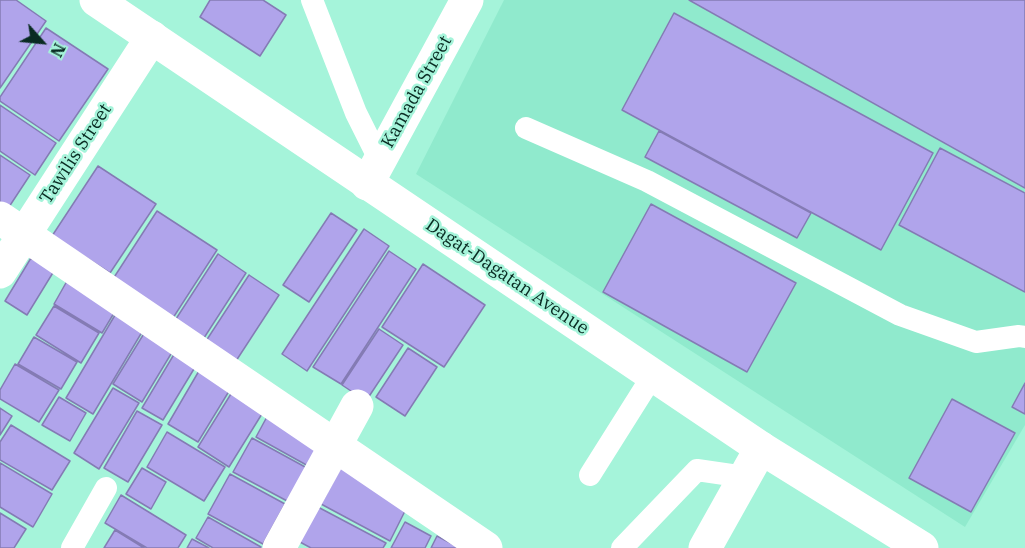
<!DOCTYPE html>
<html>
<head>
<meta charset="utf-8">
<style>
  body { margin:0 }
  #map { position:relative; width:1025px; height:548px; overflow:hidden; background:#a5f4da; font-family:"IBM Plex Serif",serif }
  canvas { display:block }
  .north { position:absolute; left:12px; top:12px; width:60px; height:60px; -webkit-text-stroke:4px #a5f4da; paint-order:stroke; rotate:117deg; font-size:16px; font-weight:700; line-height:24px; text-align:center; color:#092b22 }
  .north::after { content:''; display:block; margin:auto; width:21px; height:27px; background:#092b22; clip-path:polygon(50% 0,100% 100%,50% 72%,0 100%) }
</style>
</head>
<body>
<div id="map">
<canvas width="1025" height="548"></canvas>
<div class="north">N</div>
</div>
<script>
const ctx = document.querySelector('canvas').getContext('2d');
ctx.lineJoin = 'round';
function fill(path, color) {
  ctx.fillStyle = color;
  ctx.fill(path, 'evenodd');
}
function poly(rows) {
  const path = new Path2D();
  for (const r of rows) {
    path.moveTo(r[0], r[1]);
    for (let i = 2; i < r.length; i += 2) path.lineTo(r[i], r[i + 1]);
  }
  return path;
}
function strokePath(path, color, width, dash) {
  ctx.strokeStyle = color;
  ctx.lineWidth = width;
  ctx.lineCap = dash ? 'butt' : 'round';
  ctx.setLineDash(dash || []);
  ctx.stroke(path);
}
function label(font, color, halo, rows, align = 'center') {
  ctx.font = font + ' "IBM Plex Serif",serif';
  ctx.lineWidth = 5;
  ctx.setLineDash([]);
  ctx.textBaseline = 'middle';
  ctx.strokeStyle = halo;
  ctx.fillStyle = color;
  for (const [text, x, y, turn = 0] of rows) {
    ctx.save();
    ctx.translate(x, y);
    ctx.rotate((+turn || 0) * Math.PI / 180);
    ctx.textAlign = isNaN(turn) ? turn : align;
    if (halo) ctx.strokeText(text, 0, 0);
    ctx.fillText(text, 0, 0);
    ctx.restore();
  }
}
const built = poly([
  [504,0,699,0,1025,177,1025,425,965,527,416,174]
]);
const building = poly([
  [0,0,16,0,46,21,0,88,0,0],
  [210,0,263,0,286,15,260,56,200,17,210,0],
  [689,0,1025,0,1025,188,689,0],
  [674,13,933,153,881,250,622,110,674,13],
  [46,28,108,69,59,141,0,101,0,97,46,28],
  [0,105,56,143,35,175,0,151,0,105],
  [659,131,811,213,797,238,645,157,659,131],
  [940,148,1025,193,1025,292,899,225,940,148],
  [0,155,30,175,7,210,0,205,0,155],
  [98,166,156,204,110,273,52,236,98,166],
  [651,204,796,283,747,372,603,292,651,204],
  [157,211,217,250,171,321,111,282,157,211],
  [331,213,357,230,309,302,283,285,331,213],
  [364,229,389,246,307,371,282,354,364,229],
  [389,251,416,269,341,384,313,367,389,251],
  [218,254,246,273,202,341,174,322,218,254],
  [31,258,54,271,27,315,5,301,31,258],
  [423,264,485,305,444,367,382,327,423,264],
  [71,274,120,303,102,333,54,304,71,274],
  [249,275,279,295,236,361,206,341,249,275],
  [121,305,148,322,93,414,66,398,121,305],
  [54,306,99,333,81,363,36,335,54,306],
  [148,327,177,344,142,402,113,384,148,327],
  [379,329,403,345,366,401,342,385,379,329],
  [34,337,77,362,61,389,18,364,34,337],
  [179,346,200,359,163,420,142,408,179,346],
  [408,348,437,367,405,416,376,397,408,348],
  [15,364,59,390,39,422,0,399,0,390,15,364],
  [203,364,234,383,198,442,168,424,203,364],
  [1025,383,1025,414,1012,407,1025,383],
  [113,388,139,403,99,469,74,453,113,388],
  [234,389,265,409,229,467,198,447,234,389],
  [59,397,86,413,70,441,42,425,59,397],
  [952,399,1015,433,971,512,909,478,952,399],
  [0,408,12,416,0,435,0,408],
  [137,411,162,425,128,482,104,468,137,411],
  [269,413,323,442,310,467,256,437,269,413],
  [11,425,70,461,52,490,0,460,0,442,11,425],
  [167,432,225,467,204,501,147,467,167,432],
  [252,438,307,468,289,502,233,472,252,438],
  [0,463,52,494,33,527,0,507,0,463],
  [341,467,409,503,390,541,321,504,341,467],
  [142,468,166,482,151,509,126,494,142,468],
  [230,474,285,504,263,544,208,514,230,474],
  [121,495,186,535,178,548,147,548,105,523,121,495],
  [316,506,386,543,383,548,311,548,298,541,316,506],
  [0,513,26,529,14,548,0,548,0,513],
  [208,517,261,547,260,548,213,548,196,538,208,517],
  [405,522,431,536,425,548,391,548,405,522],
  [115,530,144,548,104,548,115,530],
  [437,536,460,548,431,548,437,536],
  [192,539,209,548,187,548,192,539]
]);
const lane = poly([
  [312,0,356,113,380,161],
  [526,128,647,181,900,315,976,342,1019,336,1025,337],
  [590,475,653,375],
  [72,548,106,488],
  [622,548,697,470,745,477]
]);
const street = poly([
  [367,184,467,0],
  [0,218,486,548],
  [0,272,152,37],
  [279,548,357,406],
  [705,548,761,448]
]);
const secondary = poly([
  [96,0,761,448,922,548]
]);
const streetNames = [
  ["Kamada Street",417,92,-61],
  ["Tawilis Street",76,154,-57],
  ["Dagat-Dagatan Avenue",507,277,34]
];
fill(built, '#90eacd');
fill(building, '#b0a4eb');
strokePath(building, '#847bb4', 1.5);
strokePath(lane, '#fff', 22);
strokePath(street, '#fff', 33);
strokePath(secondary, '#fff', 33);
label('18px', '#092b22', '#a5f4da', streetNames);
</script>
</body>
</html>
